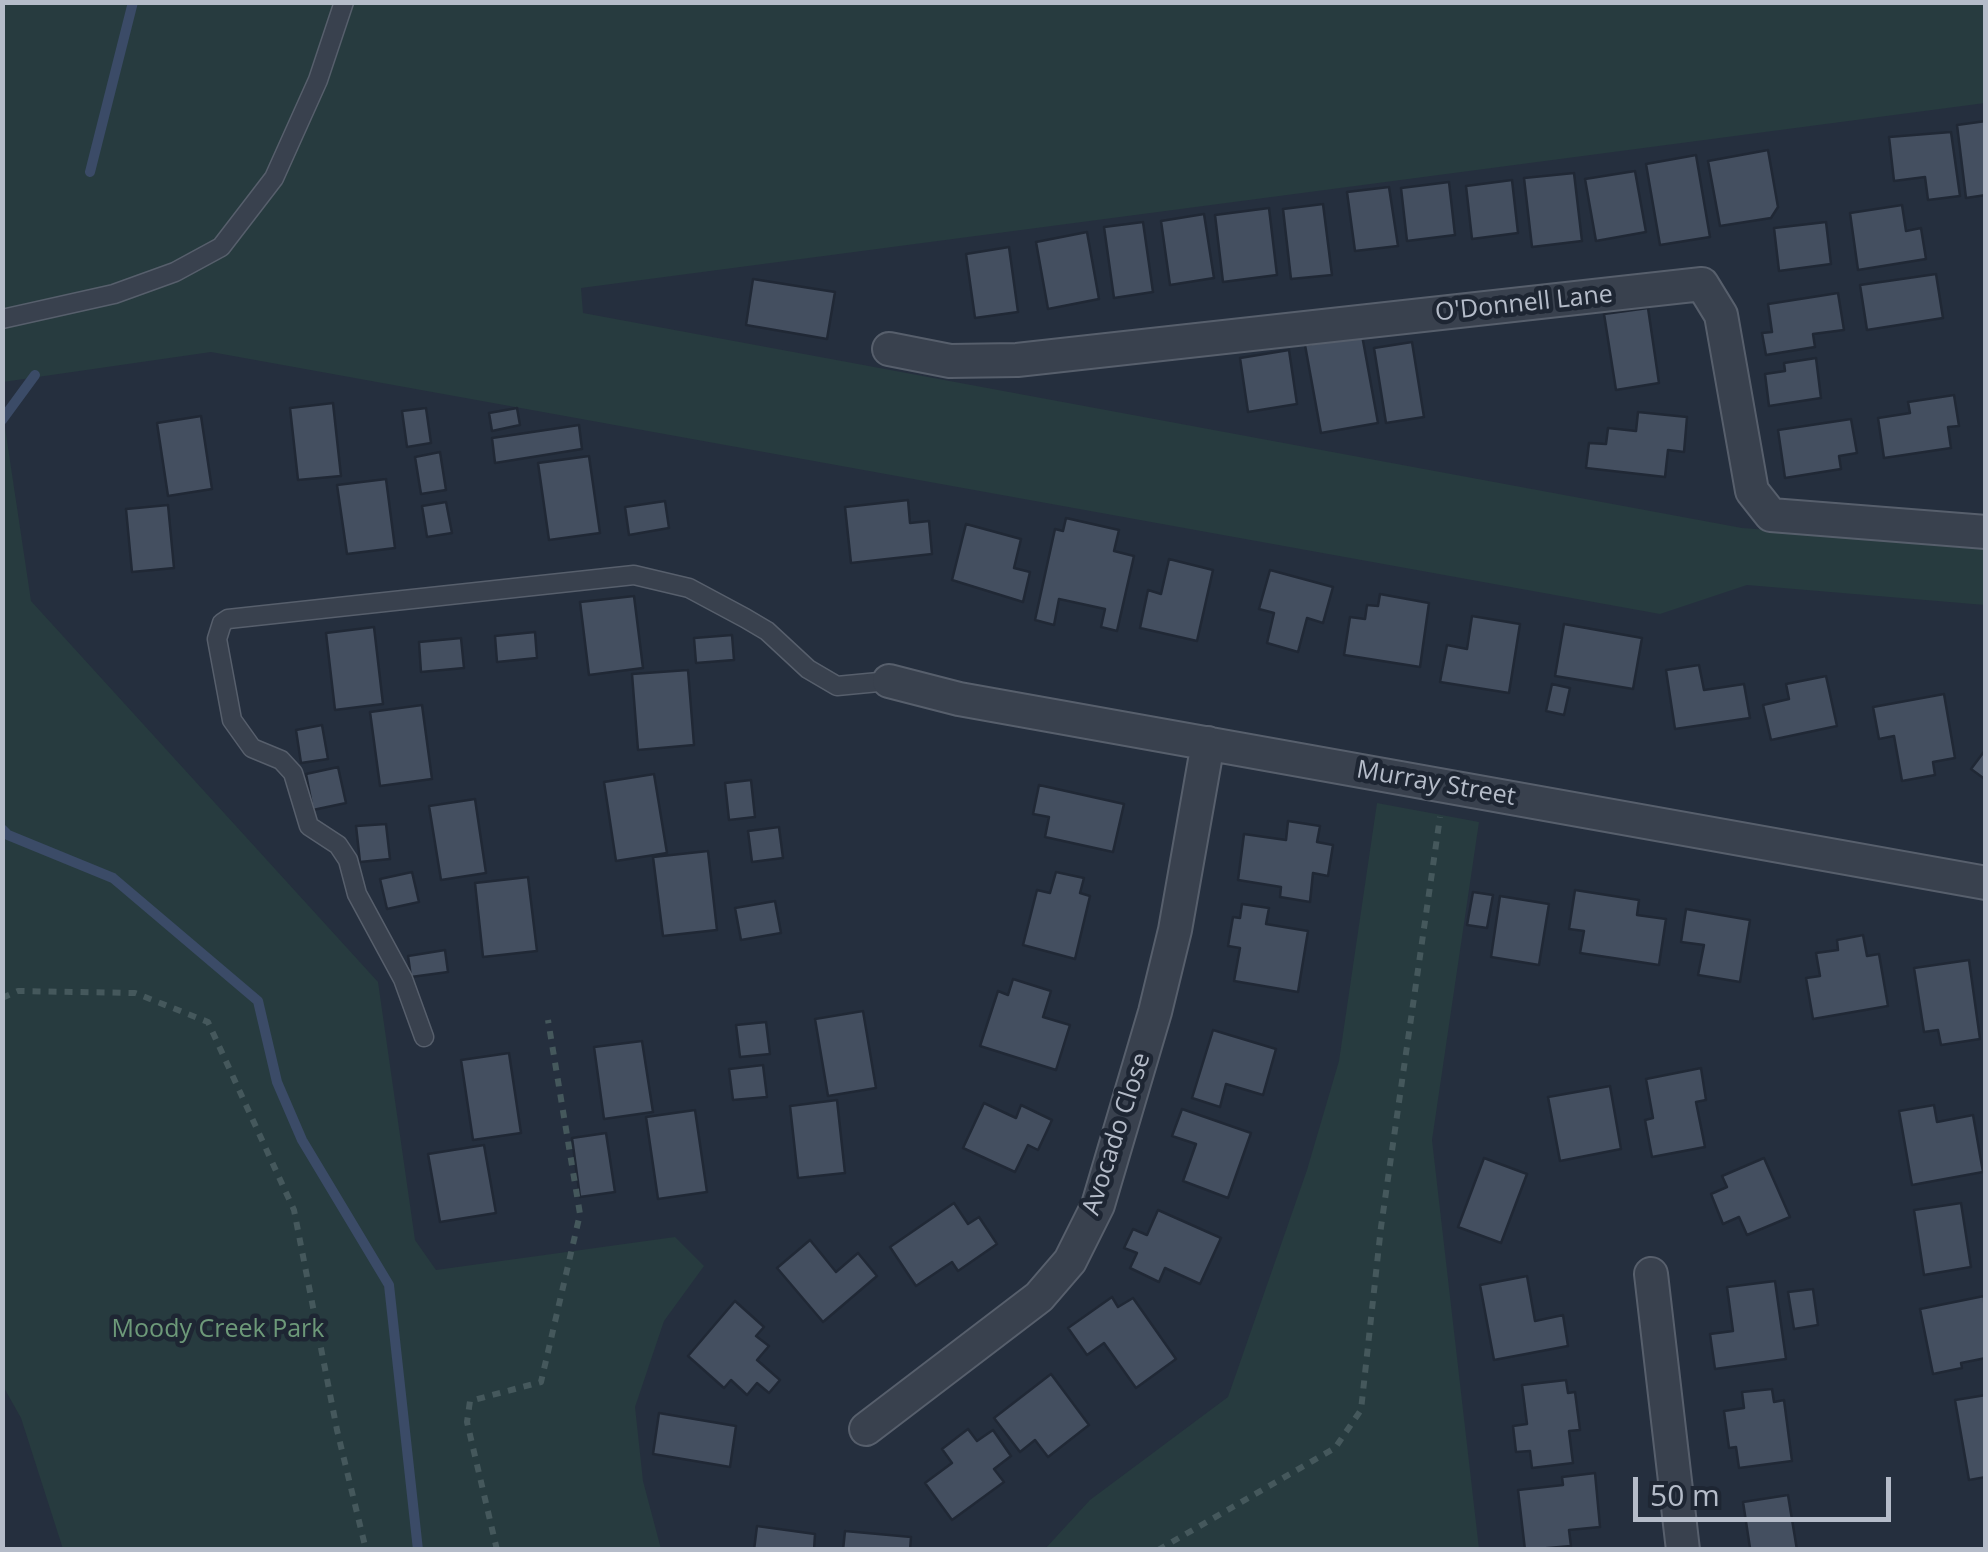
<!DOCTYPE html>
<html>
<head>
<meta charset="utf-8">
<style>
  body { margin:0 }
  #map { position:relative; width:1988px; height:1552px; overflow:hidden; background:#252f3e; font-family:"Open Sans",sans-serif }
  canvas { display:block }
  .frame { position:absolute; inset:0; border:5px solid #b5bcc9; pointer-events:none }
  .scale { position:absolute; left:1633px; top:1477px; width:258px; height:45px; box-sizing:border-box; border:5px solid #b5bcc9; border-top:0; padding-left:12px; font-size:30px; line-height:35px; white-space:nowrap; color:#b5bcc9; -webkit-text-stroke:8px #1e2633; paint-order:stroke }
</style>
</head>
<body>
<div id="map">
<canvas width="1988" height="1552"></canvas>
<div class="frame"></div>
<div class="scale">50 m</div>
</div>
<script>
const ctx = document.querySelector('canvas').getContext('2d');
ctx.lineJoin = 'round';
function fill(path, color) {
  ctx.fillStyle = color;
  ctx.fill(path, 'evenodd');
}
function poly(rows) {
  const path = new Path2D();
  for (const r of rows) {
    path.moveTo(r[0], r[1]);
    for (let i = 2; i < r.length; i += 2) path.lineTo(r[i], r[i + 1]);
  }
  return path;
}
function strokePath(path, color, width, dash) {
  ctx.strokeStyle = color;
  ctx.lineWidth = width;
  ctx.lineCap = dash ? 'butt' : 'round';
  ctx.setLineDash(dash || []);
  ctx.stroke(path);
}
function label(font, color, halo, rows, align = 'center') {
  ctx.font = font + ' "Open Sans",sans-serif';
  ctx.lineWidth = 9;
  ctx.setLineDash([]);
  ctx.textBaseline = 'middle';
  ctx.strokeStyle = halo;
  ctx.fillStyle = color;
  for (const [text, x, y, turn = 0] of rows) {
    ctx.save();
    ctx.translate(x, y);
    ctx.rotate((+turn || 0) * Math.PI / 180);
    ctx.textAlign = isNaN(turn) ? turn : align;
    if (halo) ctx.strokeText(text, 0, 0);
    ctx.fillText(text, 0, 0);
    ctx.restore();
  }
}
const green = poly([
  [2,3,1985,3,1985,103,581,288,583,313,1742,528,1985,546,1985,605,1747,585,1660,614,211,352,3,382],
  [3,414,31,601,378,982,415,1240,436,1270,675,1237,704,1266,664,1321,635,1407,643,1481,661,1549,63,1549,21,1418,3,1386],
  [1377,803,1479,822,1432,1140,1479,1549,1045,1549,1090,1500,1228,1397,1307,1170,1339,1061]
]);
const stream = poly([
  [90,172,133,2],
  [2,420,35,375],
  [2,829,8,835,113,878,258,1001,277,1082,302,1140,389,1285,418,1550]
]);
const building = poly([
  [1986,121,1986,195,1966,198,1957,125,1986,121],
  [1951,132,1960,196,1928,200,1925,177,1894,181,1889,137,1951,132],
  [1768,150,1778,207,1771,218,1720,226,1708,161,1768,150],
  [1696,155,1710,237,1660,245,1646,164,1696,155],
  [1635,171,1646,232,1596,241,1585,179,1635,171],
  [1574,173,1582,241,1532,247,1524,178,1574,173],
  [1512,180,1518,233,1472,239,1466,186,1512,180],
  [1449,182,1455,235,1407,241,1401,188,1449,182],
  [1389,187,1398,246,1355,251,1347,192,1389,187],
  [1323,204,1332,275,1291,279,1283,209,1323,204],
  [1902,205,1906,231,1921,228,1926,259,1858,270,1850,213,1902,205],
  [1269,208,1277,275,1223,282,1215,215,1269,208],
  [1204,214,1214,278,1170,285,1161,221,1204,214],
  [1143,222,1153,292,1114,298,1104,227,1143,222],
  [1826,222,1831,264,1779,271,1774,228,1826,222],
  [1087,232,1099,299,1048,309,1036,242,1087,232],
  [1009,247,1018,312,975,318,966,254,1009,247],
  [1936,274,1943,318,1867,330,1860,285,1936,274],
  [753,279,835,292,827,339,746,325,753,279],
  [1838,293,1844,330,1813,334,1815,347,1766,355,1762,333,1772,332,1768,304,1838,293],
  [1648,308,1659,383,1616,390,1604,314,1648,308],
  [1362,335,1378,423,1321,433,1305,345,1362,335],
  [1412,342,1424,417,1386,423,1374,348,1412,342],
  [1289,350,1297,404,1248,412,1240,358,1289,350],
  [1816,358,1821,398,1769,406,1765,374,1785,371,1784,363,1816,358],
  [1954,395,1959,426,1948,427,1951,448,1884,458,1878,418,1910,413,1908,402,1954,395],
  [333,403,341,476,298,480,290,408,333,403],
  [426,408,431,443,407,447,402,411,426,408],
  [517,408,520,425,492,431,489,413,517,408],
  [1638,412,1687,417,1684,452,1668,450,1665,477,1586,468,1589,443,1606,444,1608,428,1636,431,1638,412],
  [201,416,212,489,168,496,157,423,201,416],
  [1851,419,1857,453,1839,456,1841,469,1785,478,1778,430,1851,419],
  [579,425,582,449,495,463,492,438,579,425],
  [440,452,446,490,421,494,415,457,440,452],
  [589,456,600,533,549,540,538,463,589,456],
  [386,479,395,548,347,554,337,485,386,479],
  [908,500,910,523,929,521,932,554,851,563,845,507,908,500],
  [665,501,669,528,629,535,625,507,665,501],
  [446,502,452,533,427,537,422,506,446,502],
  [168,505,174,568,132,572,126,509,168,505],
  [1066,518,1119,530,1114,551,1134,556,1117,631,1101,627,1105,609,1059,599,1054,625,1035,620,1055,529,1063,531,1066,518],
  [966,524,1021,539,1014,568,1030,572,1023,602,952,580,966,524],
  [1169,559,1213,570,1197,641,1140,628,1148,590,1161,594,1169,559],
  [1270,570,1333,587,1323,623,1307,618,1298,652,1267,643,1274,613,1259,609,1270,570],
  [1380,594,1429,603,1420,667,1344,655,1350,617,1365,619,1367,605,1378,606,1380,594],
  [634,596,643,668,589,675,580,602,634,596],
  [1472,616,1520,624,1509,693,1440,682,1447,645,1467,649,1472,616],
  [1564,624,1642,638,1633,689,1555,676,1564,624],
  [374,627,383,704,335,710,326,633,374,627],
  [535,632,537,658,497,662,495,636,535,632],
  [732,635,734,660,696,663,694,638,732,635],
  [461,638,464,668,421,672,419,642,461,638],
  [1699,665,1704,690,1744,684,1750,718,1675,729,1666,670,1699,665],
  [688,670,694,745,638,750,632,674,688,670],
  [1826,676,1837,726,1771,740,1763,705,1789,699,1786,684,1826,676],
  [1552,684,1570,688,1564,715,1546,711,1552,684],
  [1944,694,1955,758,1933,762,1935,775,1902,781,1894,736,1879,739,1873,707,1944,694],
  [422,705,432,779,380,786,370,712,422,705],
  [322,725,328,759,301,763,296,730,322,725],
  [1986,749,1986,780,1971,769,1986,749],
  [338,767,346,803,313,810,306,774,338,767],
  [654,774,667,853,616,861,604,782,654,774],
  [751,780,755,817,729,820,725,783,751,780],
  [1039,785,1124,804,1113,852,1045,837,1049,817,1033,814,1039,785],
  [475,799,486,873,441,880,429,806,475,799],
  [1288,821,1320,826,1317,842,1333,845,1328,876,1313,873,1310,902,1280,897,1281,887,1238,880,1244,834,1286,840,1288,821],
  [386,824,390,859,360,862,356,826,386,824],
  [779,827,783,858,752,862,748,831,779,827],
  [708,851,717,930,663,936,653,857,708,851],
  [412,872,419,902,387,909,380,879,412,872],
  [1056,872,1084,878,1080,893,1090,896,1075,959,1023,945,1037,890,1050,893,1056,872],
  [528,877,537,951,483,957,475,883,528,877],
  [1575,890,1639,900,1637,915,1666,919,1659,965,1580,953,1584,931,1569,929,1575,890],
  [1473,892,1493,895,1487,928,1467,925,1473,892],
  [1500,896,1549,904,1539,965,1491,957,1500,896],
  [775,901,781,933,741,940,735,908,775,901],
  [1242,904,1269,908,1266,924,1308,931,1298,992,1234,981,1240,948,1228,946,1233,917,1240,918,1242,904],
  [1686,909,1750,920,1740,982,1698,975,1704,945,1681,942,1686,909],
  [1863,935,1867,956,1879,954,1888,1006,1813,1019,1806,978,1820,976,1816,953,1838,950,1837,940,1863,935],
  [445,950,448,972,411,977,408,956,445,950],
  [1969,960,1980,1039,1941,1045,1938,1030,1924,1032,1914,968,1969,960],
  [1013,979,1051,991,1043,1017,1070,1025,1056,1070,980,1046,998,991,1008,995,1013,979],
  [863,1011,876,1088,828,1096,815,1019,863,1011],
  [766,1022,770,1054,740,1057,736,1025,766,1022],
  [1213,1030,1276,1049,1263,1095,1226,1084,1220,1107,1192,1098,1213,1030],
  [642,1041,653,1112,604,1119,594,1047,642,1041],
  [509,1053,521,1133,473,1140,461,1060,509,1053],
  [763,1065,767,1097,733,1100,729,1069,763,1065],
  [1701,1068,1706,1100,1696,1102,1705,1147,1652,1157,1645,1120,1653,1118,1646,1079,1701,1068],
  [1610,1086,1621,1149,1560,1161,1548,1097,1610,1086],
  [837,1100,845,1173,798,1178,790,1106,837,1100],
  [984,1103,1016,1118,1021,1105,1052,1120,1038,1150,1028,1145,1015,1172,963,1148,984,1103],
  [1934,1105,1937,1122,1973,1115,1983,1172,1912,1185,1899,1111,1934,1105],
  [1182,1109,1251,1133,1228,1198,1183,1181,1196,1144,1172,1136,1182,1109],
  [695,1110,707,1192,658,1199,646,1117,695,1110],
  [606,1133,615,1192,580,1197,572,1138,606,1133],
  [484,1145,496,1213,440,1222,428,1154,484,1145],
  [1484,1158,1527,1174,1501,1243,1458,1227,1484,1158],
  [1764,1158,1790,1217,1747,1235,1739,1217,1723,1224,1711,1194,1727,1187,1722,1176,1764,1158],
  [954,1203,968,1224,979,1217,997,1244,958,1271,952,1262,916,1286,890,1247,954,1203],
  [1961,1203,1971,1267,1924,1275,1914,1210,1961,1203],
  [1158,1210,1221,1238,1200,1284,1165,1268,1159,1282,1130,1268,1137,1253,1124,1248,1133,1229,1147,1235,1158,1210],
  [810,1240,836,1272,858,1253,877,1276,823,1322,777,1268,810,1240],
  [1527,1276,1535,1321,1563,1315,1568,1346,1494,1360,1480,1285,1527,1276],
  [1775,1281,1786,1359,1715,1369,1710,1334,1733,1331,1727,1287,1775,1281],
  [1813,1289,1818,1325,1794,1329,1788,1292,1813,1289],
  [1984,1296,1986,1358,1961,1363,1962,1368,1933,1374,1920,1309,1984,1296],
  [1112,1297,1118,1307,1133,1298,1176,1359,1136,1388,1104,1343,1087,1355,1068,1328,1112,1297],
  [735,1301,764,1327,756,1336,769,1346,757,1360,780,1380,769,1393,757,1383,747,1395,731,1380,724,1388,688,1356,735,1301],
  [1051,1374,1089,1425,1048,1457,1035,1440,1020,1452,994,1418,1051,1374],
  [1566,1380,1568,1393,1575,1392,1580,1430,1569,1431,1573,1463,1532,1468,1530,1451,1516,1452,1513,1426,1527,1424,1522,1385,1566,1380],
  [1772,1389,1774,1402,1784,1400,1792,1461,1739,1468,1736,1447,1729,1448,1724,1411,1744,1408,1742,1392,1772,1389],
  [1986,1395,1986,1477,1969,1480,1955,1400,1986,1395],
  [659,1413,736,1426,730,1467,653,1454,659,1413],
  [968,1429,977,1441,993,1430,1011,1456,994,1469,1004,1482,952,1520,925,1483,952,1463,942,1449,968,1429],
  [1595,1473,1600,1527,1569,1530,1571,1546,1525,1550,1518,1490,1563,1485,1562,1477,1595,1473],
  [1788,1495,1797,1550,1739,1550,1750,1548,1743,1502,1788,1495],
  [757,1526,815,1534,814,1550,754,1550,757,1526],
  [845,1531,911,1537,910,1550,843,1550,845,1531]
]);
const path = poly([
  [2,998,18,991,135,993,208,1022,294,1210,337,1430,366,1550],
  [497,1550,467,1422,470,1401,541,1382,580,1214,548,1020],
  [1158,1550,1335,1448,1361,1410,1381,1227,1440,817]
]);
const service = poly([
  [2,319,114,294,175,272,221,247,274,178,318,80,344,2],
  [424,1037,403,979,357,894,348,860,338,845,309,826,293,773,281,760,252,748,232,720,217,639,222,623,228,619,634,575,689,588,745,618,767,631,808,669,837,686,889,681]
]);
const minor = poly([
  [889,349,950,361,1017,360,1702,284,1721,315,1752,491,1771,515,1986,532],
  [889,681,959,699,1986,883],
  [1651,1274,1683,1550],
  [866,1429,1039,1297,1070,1261,1098,1205,1155,1012,1175,930,1208,743]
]);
const streetNames = [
  ["O'Donnell Lane",1524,304,-6],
  ["Murray Street",1436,784,10],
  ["Avocado Close",1117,1134,-72]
];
const parkNames = [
  ["Moody Creek Park",218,1330]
];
fill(green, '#273b3f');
strokePath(stream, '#3b4b67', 10);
fill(building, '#444f60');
strokePath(building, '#202835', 2.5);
strokePath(service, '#575f6c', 21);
strokePath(minor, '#575f6c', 36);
strokePath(path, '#45585c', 6, [8, 8]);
strokePath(service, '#39414e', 18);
strokePath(minor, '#39414e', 32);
label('25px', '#b5bcc9', '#1e2633', streetNames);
label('25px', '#6d9979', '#1e2633', parkNames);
</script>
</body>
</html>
